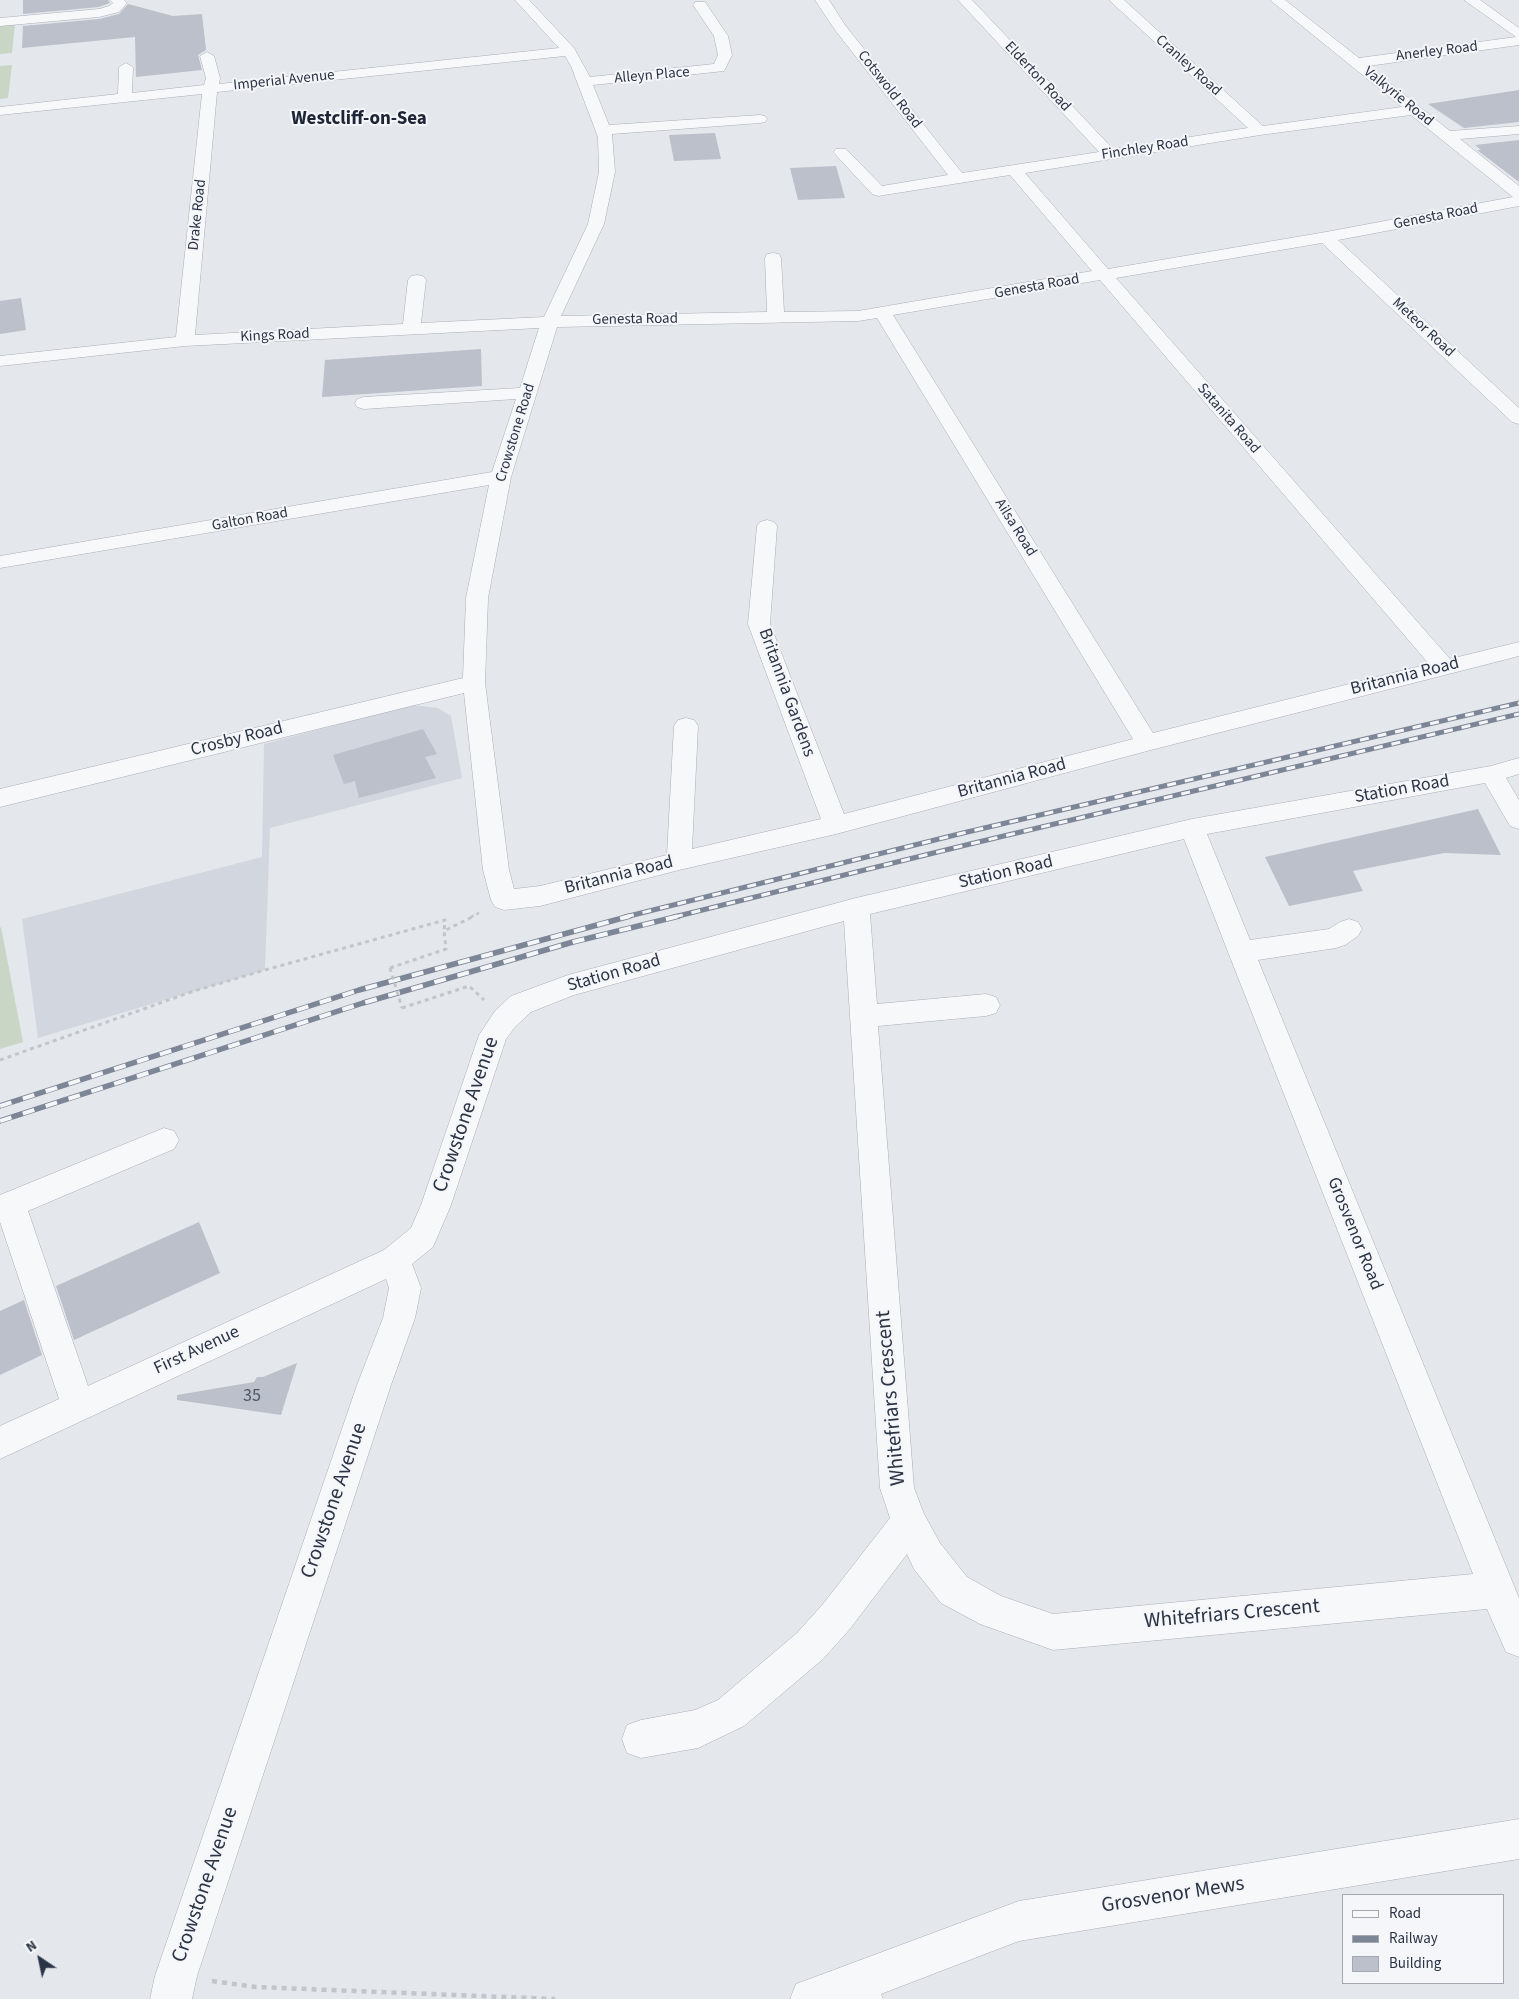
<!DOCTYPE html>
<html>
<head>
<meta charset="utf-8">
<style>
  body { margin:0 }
  #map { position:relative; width:1519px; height:1999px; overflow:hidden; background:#e4e7ec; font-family:"Source Sans 3",sans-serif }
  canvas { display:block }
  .legend { position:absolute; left:1342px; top:1894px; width:162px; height:90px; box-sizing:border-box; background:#f4f6f9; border:1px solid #a4a8b1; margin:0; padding:6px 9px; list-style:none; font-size:15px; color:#2b3445 }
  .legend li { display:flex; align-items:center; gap:10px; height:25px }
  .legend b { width:25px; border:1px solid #a4a8b1 }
  .north { position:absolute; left:15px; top:1934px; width:50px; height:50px; -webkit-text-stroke:4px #f4f6f9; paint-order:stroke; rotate:326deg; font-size:14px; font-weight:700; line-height:20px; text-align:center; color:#2b3445 }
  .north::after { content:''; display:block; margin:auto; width:18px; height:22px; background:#2b3445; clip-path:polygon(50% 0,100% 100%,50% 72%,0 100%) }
</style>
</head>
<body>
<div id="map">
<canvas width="1519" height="1999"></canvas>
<ul class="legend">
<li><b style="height:6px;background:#f7f8fa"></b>Road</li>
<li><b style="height:6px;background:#7d8696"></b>Railway</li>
<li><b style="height:14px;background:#bbc0ca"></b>Building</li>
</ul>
<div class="north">N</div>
</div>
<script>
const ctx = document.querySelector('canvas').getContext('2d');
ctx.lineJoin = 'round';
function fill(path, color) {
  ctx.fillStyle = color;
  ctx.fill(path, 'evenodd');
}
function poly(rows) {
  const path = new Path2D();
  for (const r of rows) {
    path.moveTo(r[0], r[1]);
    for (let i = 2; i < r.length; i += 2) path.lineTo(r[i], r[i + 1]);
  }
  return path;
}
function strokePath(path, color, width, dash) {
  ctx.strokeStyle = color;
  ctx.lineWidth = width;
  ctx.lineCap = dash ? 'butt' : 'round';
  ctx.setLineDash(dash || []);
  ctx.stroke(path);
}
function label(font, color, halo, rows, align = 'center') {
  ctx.font = font + ' "Source Sans 3",sans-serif';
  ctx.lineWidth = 4;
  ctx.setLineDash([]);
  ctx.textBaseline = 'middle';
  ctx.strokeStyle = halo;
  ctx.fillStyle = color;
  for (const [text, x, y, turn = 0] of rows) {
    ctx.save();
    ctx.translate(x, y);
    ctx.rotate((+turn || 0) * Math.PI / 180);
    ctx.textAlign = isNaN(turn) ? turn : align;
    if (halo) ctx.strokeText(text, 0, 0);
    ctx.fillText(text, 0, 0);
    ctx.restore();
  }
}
const built = poly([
  [412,705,438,708,451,716,462,778,270,828,265,970,38,1038,22,919,262,857,264,744]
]);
const green = poly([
  [15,23,12,53,0,54,0,24],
  [12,65,8,98,0,99,0,66],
  [1,927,23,1042,0,1049,0,928]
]);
const building = poly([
  [23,0,108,0,110,3,99,7,23,14],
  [128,4,173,16,202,14,206,50,198,55,202,70,136,77,135,37,22,48,23,26,99,19,119,14],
  [1519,90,1519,122,1464,128,1428,104],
  [715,133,721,159,674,161,669,135],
  [1519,140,1519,182,1477,150,1481,150,1475,145],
  [836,166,845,198,798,200,790,168],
  [21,298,26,330,0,334,0,301],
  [481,349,482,386,322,397,325,360],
  [423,729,437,754,425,757,436,778,359,798,355,781,344,784,333,755],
  [1478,809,1501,855,1444,853,1353,871,1363,891,1289,906,1265,857],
  [199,1222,220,1273,74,1340,56,1286],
  [24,1300,42,1355,0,1375,0,1311],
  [297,1363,281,1415,177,1400,177,1395,254,1382,257,1377,263,1377]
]);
const pathFar2 = poly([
  [471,917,481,912]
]);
const pathFar1 = poly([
  [390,968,446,949,444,931,474,916],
  [402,1008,469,986,484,1000],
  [0,1060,194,991,265,970,445,920,444,931]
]);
const path = poly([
  [212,1981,256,1987,555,1999]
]);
const minor = poly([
  [110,0,124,0,127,3,119,12,99,17,0,26,0,18,99,9,109,6,113,3,110,0],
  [515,0,529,0,574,48,590,77,714,64,718,55,714,36,693,5,695,2,705,2,728,36,732,55,724,71,593,85,609,125,760,115,765,116,767,119,765,122,760,123,612,134,615,172,604,224,561,316,767,312,765,258,767,254,773,253,779,254,781,258,784,312,858,311,1092,271,1010,175,878,196,872,194,836,155,833,152,836,149,846,149,882,186,948,175,835,30,815,0,829,0,845,25,962,173,1099,152,958,0,972,0,1113,149,1248,128,1109,0,1124,0,1263,126,1402,107,1270,0,1285,0,1359,58,1516,37,1464,0,1480,0,1519,28,1519,45,1368,66,1450,131,1519,126,1519,134,1460,139,1519,186,1519,206,1338,240,1519,408,1519,424,1512,422,1322,243,1116,278,1450,659,1519,642,1519,656,1147,751,836,834,679,870,540,906,504,910,495,907,491,900,483,870,464,693,0,807,0,789,463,678,466,598,489,485,0,568,0,556,492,472,516,399,364,409,357,407,355,403,357,399,364,397,520,388,539,328,185,346,0,366,0,356,176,337,202,94,0,115,0,107,118,94,119,67,126,63,133,67,132,93,204,85,206,78,200,56,207,52,214,56,220,78,219,84,559,48,515,0],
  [565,56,571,66,598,137,599,172,588,224,544,317,421,323,426,280,423,276,417,275,411,276,408,280,403,324,195,335,217,92,565,56],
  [1411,115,1513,197,1326,232,1108,269,1025,173,1260,135,1411,115],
  [1100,280,1429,664,1153,733,893,315,1100,280],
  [877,318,1133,739,844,814,770,624,777,526,774,522,767,520,760,522,757,526,748,624,821,819,692,849,698,726,694,720,686,718,678,720,674,726,667,855,540,886,514,889,509,870,485,683,488,598,511,477,557,327,858,321,877,318],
  [1519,758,1519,774,1506,778,1519,800,1519,829,1510,826,1485,783,1207,834,1250,940,1329,929,1340,922,1349,919,1358,922,1362,929,1358,936,1345,945,1336,948,1258,960,1519,1598,1519,1657,1506,1652,1487,1609,1053,1650,980,1624,941,1603,914,1569,907,1554,849,1630,823,1659,744,1726,698,1748,641,1758,627,1753,622,1739,627,1725,641,1720,695,1710,718,1700,797,1633,823,1604,890,1518,880,1488,844,921,574,995,531,1012,515,1027,506,1039,451,1205,433,1247,412,1264,421,1288,415,1318,391,1385,197,1976,192,1999,150,1999,155,1976,357,1385,383,1318,389,1288,386,1279,0,1459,0,1426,59,1399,0,1222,0,1195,164,1128,174,1131,179,1140,174,1149,28,1211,88,1386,384,1250,411,1228,421,1205,479,1035,495,1011,511,996,568,975,856,898,1192,819,1491,766,1519,758],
  [1184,839,1228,952,1473,1574,1053,1614,1001,1596,967,1577,940,1543,924,1514,914,1488,878,1026,986,1016,996,1013,1000,1005,996,997,986,994,877,1004,870,914,1184,839],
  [1519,1819,1519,1859,1019,1941,881,1994,883,1999,790,1999,796,1984,1019,1901,1519,1819]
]);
const railFar1 = poly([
  [625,917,963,833,1519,703],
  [674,917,970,844,1519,714]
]);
const rail = poly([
  [0,1106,359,990,630,916],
  [0,1121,363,1003,573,942,679,916]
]);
const pathBridge = poly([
  [390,968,402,1008]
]);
const farStreetnames = [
  ["Anerley Road",1437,52,-7],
  ["Cranley Road",1188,66,42],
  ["Alleyn Place",652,76,-5],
  ["Elderton Road",1037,77,47],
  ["Imperial Avenue",284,81,-6],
  ["Cotswold Road",889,90,52],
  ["Valkyrie Road",1398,97,39],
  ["Finchley Road",1145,149,-9],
  ["Drake Road",198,215,-84],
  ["Genesta Road",1436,217,-11],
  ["Genesta Road",1037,287,-10],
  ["Genesta Road",635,320,-1],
  ["Meteor Road",1423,328,43],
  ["Kings Road",275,336,-3],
  ["Satanita Road",1228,419,49],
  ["Crowstone Road",516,433,-73],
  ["Galton Road",250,520,-10],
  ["Ailsa Road",1015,528,58]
];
const streetNames = [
  ["Britannia Road",1405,677,-14],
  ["Britannia Gardens",786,693,70],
  ["Crosby Road",237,740,-14],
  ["Britannia Road",1012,779,-15],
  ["Station Road",1402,790,-10],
  ["Station Road",1006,873,-13],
  ["Britannia Road",619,876,-14],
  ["Station Road",614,974,-16],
  ["Grosvenor Road",1354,1234,68],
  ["First Avenue",197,1351,-25]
];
const nearNumbernames = [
  ["35",252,1397]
];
const farDistrictnames = [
  ["Westcliff-on-Sea",359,120]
];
const nearStreetnames = [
  ["Crowstone Avenue",467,1115,-71],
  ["Whitefriars Crescent",892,1398,-95],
  ["Crowstone Avenue",335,1501,-71],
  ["Whitefriars Crescent",1232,1615,-5],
  ["Crowstone Avenue",206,1885,-71],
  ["Grosvenor Mews",1173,1896,-9]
];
fill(built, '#d2d6de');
fill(green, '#c9d6c5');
fill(building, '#bbc0ca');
strokePath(minor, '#a9aeb7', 1);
strokePath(pathFar2, '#c2c5cb', 2.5, [3, 3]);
strokePath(pathFar1, '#c2c5cb', 3, [4, 4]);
strokePath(path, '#c2c5cb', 4.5, [5, 5]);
fill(minor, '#f7f8fa');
strokePath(railFar1, '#7d8696', 5);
strokePath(rail, '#7d8696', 5.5);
strokePath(railFar1, '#f4f6f9', 3, [9]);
strokePath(rail, '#f4f6f9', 4, [12]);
strokePath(pathBridge, '#c2c5cb', 3, [4, 4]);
label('15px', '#2b3445', '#f4f6f9', farStreetnames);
label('18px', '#2b3445', '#f4f6f9', streetNames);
label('18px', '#4f5766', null, nearNumbernames);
label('bold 19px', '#1d2536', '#f4f6f9', farDistrictnames);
label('21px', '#2b3445', '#f4f6f9', nearStreetnames);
</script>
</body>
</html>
